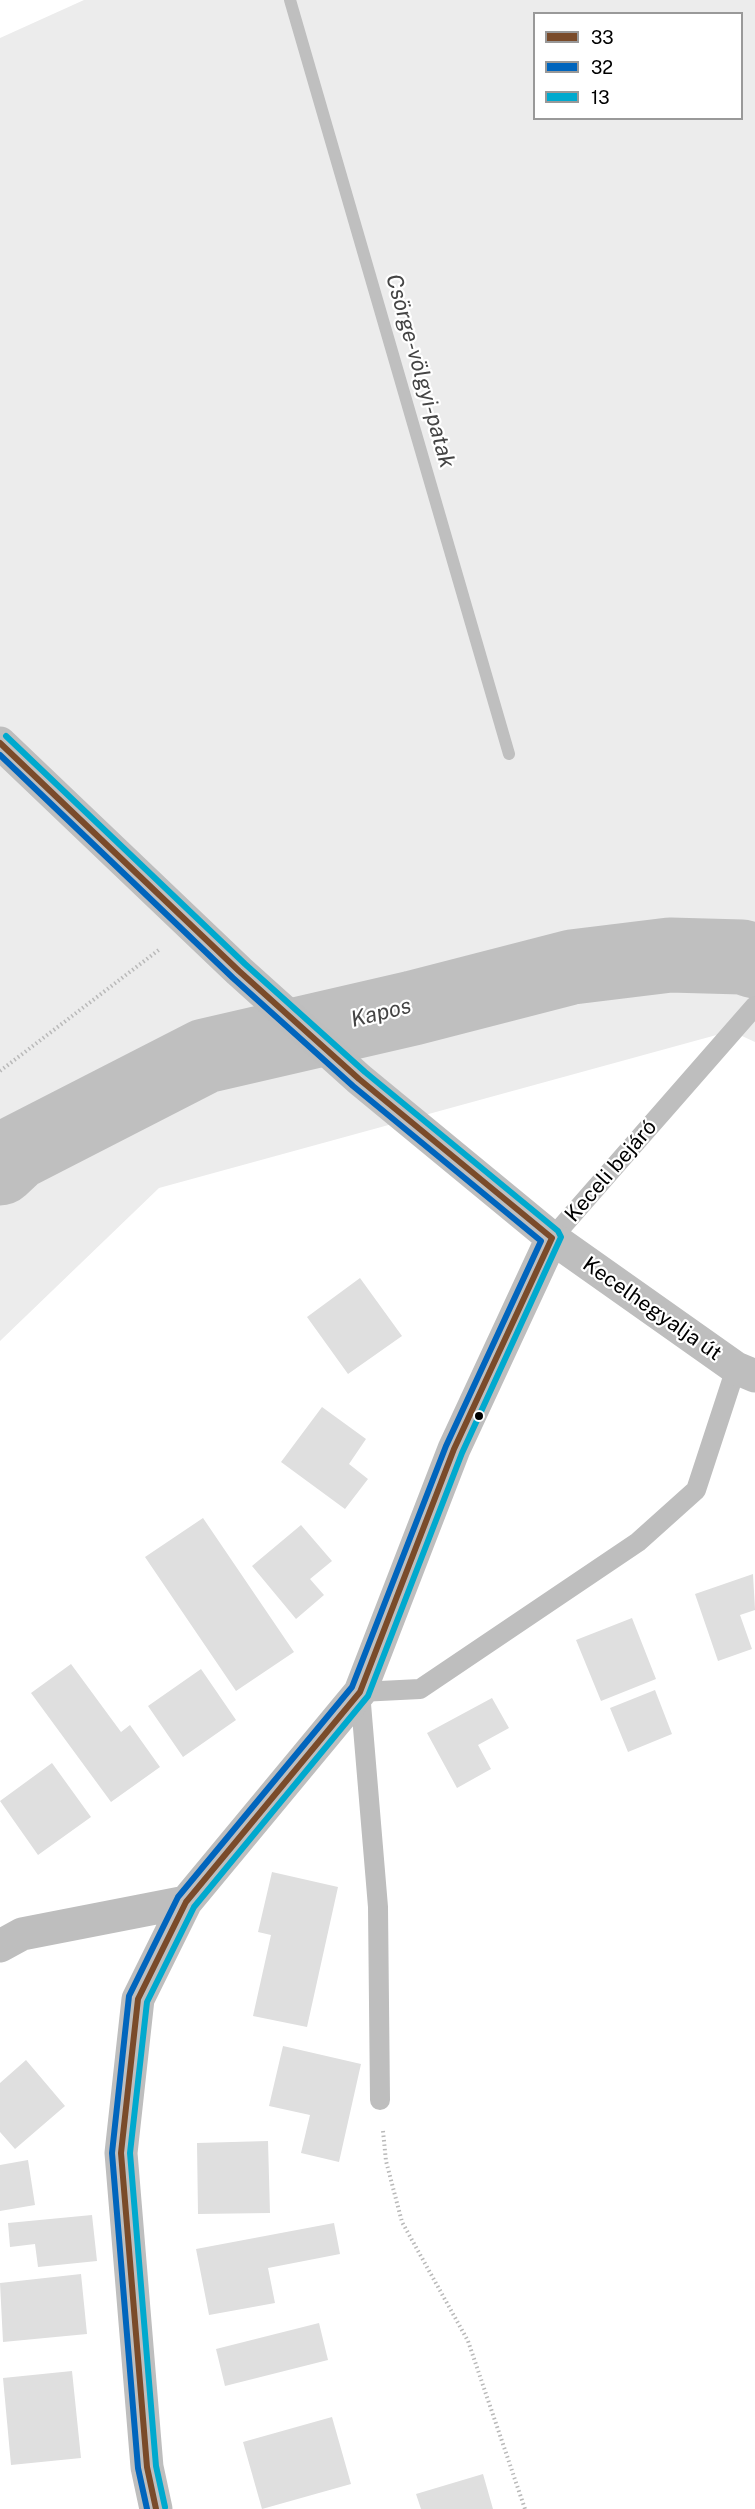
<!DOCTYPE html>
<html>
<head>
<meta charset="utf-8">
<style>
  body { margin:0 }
  #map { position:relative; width:755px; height:2509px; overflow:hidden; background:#fff; font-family:"Public Sans",sans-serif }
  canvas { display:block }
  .legend { position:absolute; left:533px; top:12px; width:210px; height:108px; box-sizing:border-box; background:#fff; border:2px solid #999; margin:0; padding:8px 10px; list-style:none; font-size:18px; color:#000 }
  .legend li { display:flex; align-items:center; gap:12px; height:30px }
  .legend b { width:30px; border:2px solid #999 }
</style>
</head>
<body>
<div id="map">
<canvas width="755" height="2509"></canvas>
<ul class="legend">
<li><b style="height:8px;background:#7a4b2a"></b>33</li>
<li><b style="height:8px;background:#0065bd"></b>32</li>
<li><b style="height:8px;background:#00a9ce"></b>13</li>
</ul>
</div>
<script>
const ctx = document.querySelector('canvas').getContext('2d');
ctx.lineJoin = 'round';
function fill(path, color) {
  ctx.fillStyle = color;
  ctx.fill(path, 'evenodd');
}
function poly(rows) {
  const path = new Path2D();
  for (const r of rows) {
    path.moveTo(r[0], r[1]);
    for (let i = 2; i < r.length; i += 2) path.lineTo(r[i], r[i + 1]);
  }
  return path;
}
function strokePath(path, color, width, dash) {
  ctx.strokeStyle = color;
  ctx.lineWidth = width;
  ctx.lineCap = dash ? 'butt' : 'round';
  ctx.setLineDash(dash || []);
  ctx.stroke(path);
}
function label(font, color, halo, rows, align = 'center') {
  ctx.font = font + ' "Public Sans",sans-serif';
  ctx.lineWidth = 4.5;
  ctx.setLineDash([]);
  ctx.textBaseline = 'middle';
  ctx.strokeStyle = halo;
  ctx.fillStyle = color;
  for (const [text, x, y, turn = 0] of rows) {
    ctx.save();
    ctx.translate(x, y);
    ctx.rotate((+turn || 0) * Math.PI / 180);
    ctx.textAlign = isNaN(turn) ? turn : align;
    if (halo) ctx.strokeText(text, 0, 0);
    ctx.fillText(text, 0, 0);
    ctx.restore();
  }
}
const green = poly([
  [84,0,755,0,755,1042,731,1031,159,1188,0,1341,0,38],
  [534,14,742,14,742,118,534,118]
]);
const stream = poly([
  [290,0,509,754],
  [565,944,572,967]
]);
const river = poly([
  [0,1168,16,1153,205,1056,413,1008,572,967,670,955,742,957,755,961]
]);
const building = poly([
  [360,1278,402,1336,348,1374,307,1317],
  [322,1407,366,1439,349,1464,368,1479,345,1509,281,1462],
  [203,1518,294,1652,236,1691,145,1557],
  [301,1525,332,1561,310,1579,324,1595,296,1619,252,1566],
  [753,1574,755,1610,740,1615,752,1649,718,1661,695,1594],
  [632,1618,656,1679,601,1701,576,1640],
  [71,1664,121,1732,130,1725,160,1767,111,1802,31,1693],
  [201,1669,236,1720,183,1757,148,1706],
  [655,1690,672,1734,628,1752,610,1708],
  [492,1698,509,1728,478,1745,491,1769,457,1788,427,1733],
  [52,1763,91,1817,38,1855,0,1801],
  [272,1872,338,1887,307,2027,253,2016,271,1935,258,1932],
  [283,2046,361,2064,339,2162,301,2153,310,2115,269,2106],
  [26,2060,65,2106,15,2149,0,2132,0,2083],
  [268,2141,270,2213,198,2214,197,2143],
  [28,2160,35,2205,0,2211,0,2165],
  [92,2215,97,2261,38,2267,35,2244,10,2247,8,2223],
  [334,2223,340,2254,268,2268,275,2303,209,2315,196,2249],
  [81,2274,87,2334,3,2342,0,2283],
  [319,2323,328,2360,225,2386,216,2349],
  [72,2371,81,2458,11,2465,3,2378],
  [332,2417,351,2484,262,2509,243,2442],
  [483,2474,493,2509,421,2509,416,2494]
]);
const path = poly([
  [0,1071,160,949],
  [383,2131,386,2161,402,2222,468,2341,525,2509]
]);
const service = poly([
  [552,1238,755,1006],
  [380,2100,378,1907,360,1692,420,1689,638,1542,696,1490,736,1368]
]);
const minor = poly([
  [0,743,239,971,359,1079,552,1238,736,1368,755,1376],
  [0,1946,22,1934,186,1902],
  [156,2509,147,2467,121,2153,138,1999,186,1902,360,1692,454,1449,552,1238]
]);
const bus1 = poly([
  [0,743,239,971,359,1079,552,1238,454,1449,360,1692,186,1902,138,1999,121,2153,147,2467,156,2509]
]);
const bus2 = poly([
  [0,755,233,978,353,1086,541,1241,446,1446,352,1687,178,1897,129,1996,112,2153,138,2468,147,2509]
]);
const bus3 = poly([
  [6,736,245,964,365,1072,558,1231,561,1237,462,1453,368,1696,194,1907,147,2002,130,2153,156,2466,165,2507]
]);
const markers = [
  [479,1416,5,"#000"]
];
const streetNames = [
  ["Keceli bejáró",611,1171,-49],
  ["Kecelhegyalja út",652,1309,35]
];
const waterNames = [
  ["Csörge-völgyi-patak",420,371,74],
  ["Kapos",381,1013,-14]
];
fill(green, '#ececec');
strokePath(stream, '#bfbfbf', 12);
strokePath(river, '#bfbfbf', 75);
fill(building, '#dfdfdf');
strokePath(path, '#b9b9b9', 4, [1.5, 3]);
strokePath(service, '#bebebe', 20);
strokePath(minor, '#bebebe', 33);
strokePath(bus1, '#7a4b2a', 6);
strokePath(bus2, '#0065bd', 6);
strokePath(bus3, '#00a9ce', 6);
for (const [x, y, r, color] of markers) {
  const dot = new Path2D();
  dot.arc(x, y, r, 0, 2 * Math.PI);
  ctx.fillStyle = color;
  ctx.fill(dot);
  strokePath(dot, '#fff', 2);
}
label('21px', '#000', '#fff', streetNames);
label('italic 22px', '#444', '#fff', waterNames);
</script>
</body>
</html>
